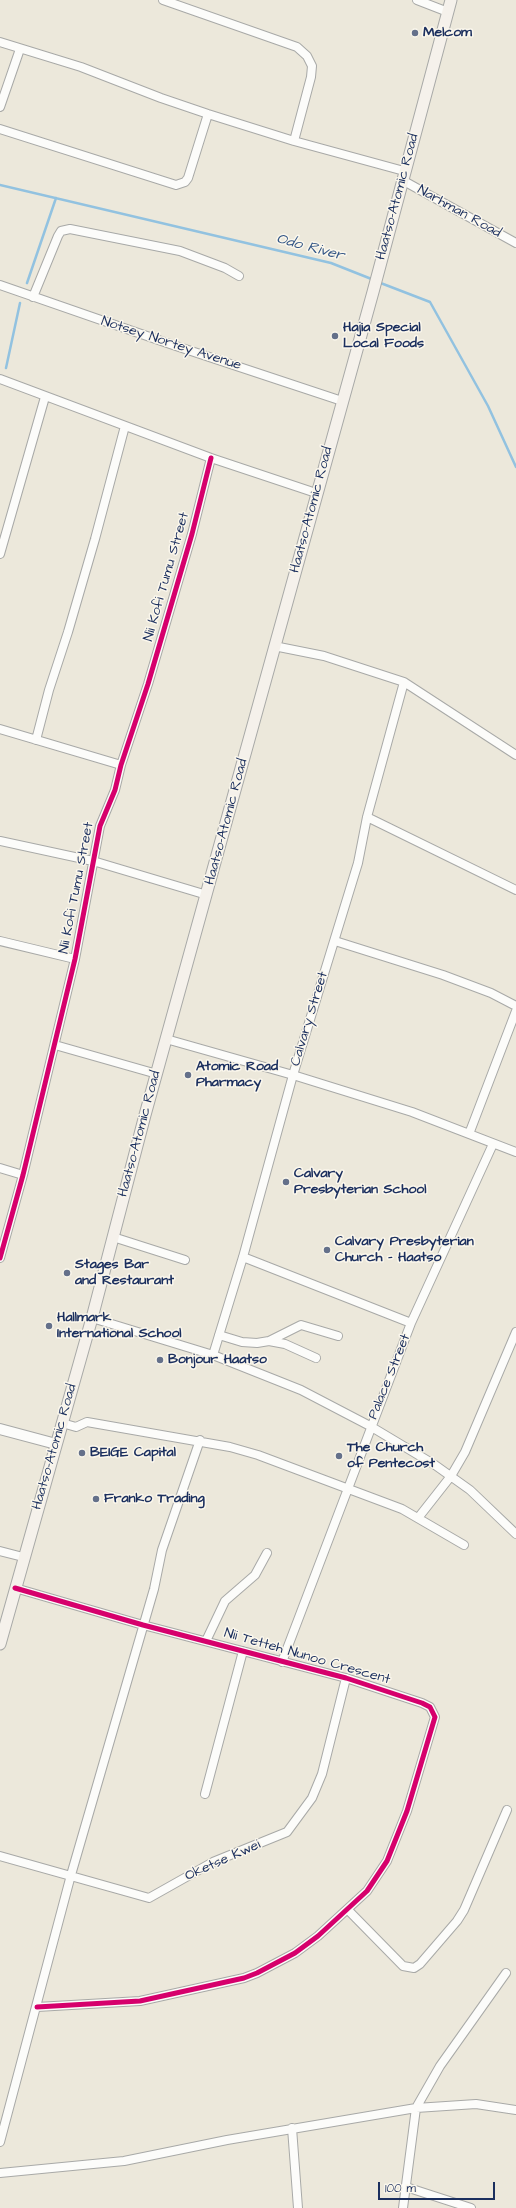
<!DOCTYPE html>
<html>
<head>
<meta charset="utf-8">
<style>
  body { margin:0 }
  #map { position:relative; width:516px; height:2208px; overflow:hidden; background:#ece8db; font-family:"Architects Daughter",sans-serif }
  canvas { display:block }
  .scale { position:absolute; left:378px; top:2182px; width:117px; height:18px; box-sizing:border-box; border:2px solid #1b2f5e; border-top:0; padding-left:5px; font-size:12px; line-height:14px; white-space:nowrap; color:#1b2f5e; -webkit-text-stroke:3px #fbf7ec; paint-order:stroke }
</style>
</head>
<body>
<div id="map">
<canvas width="516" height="2208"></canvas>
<div class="scale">100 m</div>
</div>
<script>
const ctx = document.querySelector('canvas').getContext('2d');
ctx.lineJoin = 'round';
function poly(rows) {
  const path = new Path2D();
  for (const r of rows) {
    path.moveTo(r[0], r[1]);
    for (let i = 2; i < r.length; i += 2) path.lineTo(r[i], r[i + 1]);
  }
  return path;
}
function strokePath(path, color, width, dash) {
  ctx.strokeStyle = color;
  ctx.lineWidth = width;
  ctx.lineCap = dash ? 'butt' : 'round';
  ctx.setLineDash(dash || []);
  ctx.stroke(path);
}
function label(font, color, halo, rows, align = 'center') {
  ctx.font = font + ' "Architects Daughter",sans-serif';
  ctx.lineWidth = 3;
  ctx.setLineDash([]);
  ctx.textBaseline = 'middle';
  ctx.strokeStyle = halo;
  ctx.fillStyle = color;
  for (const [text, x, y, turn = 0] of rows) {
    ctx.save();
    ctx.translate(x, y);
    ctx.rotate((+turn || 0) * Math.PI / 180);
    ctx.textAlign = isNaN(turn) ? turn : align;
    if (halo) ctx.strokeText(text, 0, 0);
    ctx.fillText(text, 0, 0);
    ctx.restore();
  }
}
const stream = poly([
  [0,185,331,263,374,280],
  [378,282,430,302,488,406,516,467],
  [27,283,56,198],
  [6,368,20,303]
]);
const minor = poly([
  [163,0,297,47,307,56,312,66,311,77,294,141],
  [417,0,448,12],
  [0,42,81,67,161,98,208,114,294,141,404,171],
  [0,107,20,49],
  [0,129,176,185,185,182,188,178,208,114],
  [402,180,516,243],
  [0,285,170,344,342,401],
  [33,297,58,236,61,231,70,229,180,251,225,268,239,276],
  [0,379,211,458,316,493],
  [0,554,45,397],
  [274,646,324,656,404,682,516,755],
  [0,729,121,765],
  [36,740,49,690,68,632,95,539,125,426],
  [367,817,516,890],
  [0,841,93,861,207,895],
  [0,941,75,959],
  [335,941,443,975,491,993,516,1006],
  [166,1039,293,1075,412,1112,516,1152],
  [55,1045,157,1074],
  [469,1134,516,1011],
  [0,1168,23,1175],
  [113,1237,185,1260],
  [243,1257,411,1323],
  [0,1258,23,1175,75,959,100,826,115,790,121,765,148,684,192,534,211,458],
  [92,1318,213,1355,301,1390,370,1426,435,1465,470,1490,516,1534],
  [219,1335,242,1342,257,1343,269,1341,285,1344,316,1358],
  [269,1341,301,1325,338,1336],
  [213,1355,243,1257,293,1075,358,863,367,817,404,682],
  [62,1423,76,1427,87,1422,230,1447,258,1455,402,1509,464,1545],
  [418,1518,451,1476,465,1452,516,1332],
  [0,1551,23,1557],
  [15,1588,143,1625,346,1678,422,1703,430,1707,435,1717,407,1811,387,1861,367,1891,318,1936,295,1953,257,1973,244,1978,140,2001,37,2007],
  [206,1641,225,1601,255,1575,267,1553],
  [282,1662,411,1323,493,1144],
  [205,1794,243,1651],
  [0,1856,149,1898,213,1862,287,1832,312,1798,322,1774,346,1678],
  [348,1910,403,1966,414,1968,420,1964,457,1921,464,1910,507,1810],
  [292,2128,298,2208],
  [0,2142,71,1875,154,1589,162,1550,200,1440],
  [0,2173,124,2161,227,2140,416,2108,476,2104,516,2110],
  [406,2187,471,2208],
  [403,2208,416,2108,440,2066,506,1973]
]);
const tertiary = poly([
  [0,1429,56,1444]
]);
const secondary = poly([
  [0,1644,92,1318,145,1115,373,292,451,0]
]);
const cycleway = poly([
  [0,1258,23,1175,75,959,100,826,115,790,121,765,148,684,192,534,211,458],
  [15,1588,143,1625,346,1678,422,1703,430,1707,435,1717,407,1811,387,1861,367,1891,318,1936,295,1953,257,1973,244,1978,140,2001,37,2007]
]);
const markers = [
  [415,33,4,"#64708a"],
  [335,336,4,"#64708a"],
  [188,1075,4,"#64708a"],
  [286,1182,4,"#64708a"],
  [327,1250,4,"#64708a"],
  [67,1273,4,"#64708a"],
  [49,1326,4,"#64708a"],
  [160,1360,4,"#64708a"],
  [82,1453,4,"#64708a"],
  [339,1456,4,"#64708a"],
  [96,1499,4,"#64708a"]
];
const poiNames = [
  ["Melcom",423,33],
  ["Hajia Special",343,328],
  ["Local Foods",343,344],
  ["Atomic Road",196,1067],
  ["Pharmacy",196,1083],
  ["Calvary",294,1174],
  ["Presbyterian School",294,1190],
  ["Calvary Presbyterian",335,1242],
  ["Church - Haatso",335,1258],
  ["Stages Bar",75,1265],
  ["and Restaurant",75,1281],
  ["Hallmark",57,1318],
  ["International School",57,1334],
  ["Bonjour Haatso",168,1360],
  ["The Church",347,1448],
  ["of Pentecost",347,1464],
  ["BEIGE Capital",90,1453],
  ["Franko Trading",104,1499]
];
const streetNames = [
  ["Haatso-Atomic Road",398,197,-75],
  ["Narhman Road",459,212,29],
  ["Notsey Nortey Avenue",171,344,18],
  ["Haatso-Atomic Road",312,510,-75],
  ["Nii Kofi Tumu Street",167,577,-74],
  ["Haatso-Atomic Road",227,822,-75],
  ["Nii Kofi Tumu Street",77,888,-79],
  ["Calvary Street",310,1019,-73],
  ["Haatso-Atomic Road",140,1134,-75],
  ["Palace Street",390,1377,-68],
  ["Haatso-Atomic Road",55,1447,-74],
  ["Nii Tetteh Nunoo Crescent",307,1657,16],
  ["Oketse Kwei",223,1861,-24]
];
const waterNames = [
  ["Odo River",310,248,15]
];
strokePath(stream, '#92c2e0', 2.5);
strokePath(minor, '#a8a9a7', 10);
strokePath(tertiary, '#a8a9a7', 12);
strokePath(secondary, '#a8a9a7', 13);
strokePath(minor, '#fcfcfa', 8);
strokePath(tertiary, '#fcfcfa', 10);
strokePath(secondary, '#f5f1eb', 11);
strokePath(cycleway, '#d6006c', 5);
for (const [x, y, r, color] of markers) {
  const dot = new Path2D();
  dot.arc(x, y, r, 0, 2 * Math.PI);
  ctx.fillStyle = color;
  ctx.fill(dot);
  strokePath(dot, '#fbf7ec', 1.5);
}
label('bold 14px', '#1b2f5e', '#fbf7ec', poiNames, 'left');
label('14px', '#1b2f5e', '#fbf7ec', streetNames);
label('italic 15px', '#335686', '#fbf7ec', waterNames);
</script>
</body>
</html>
